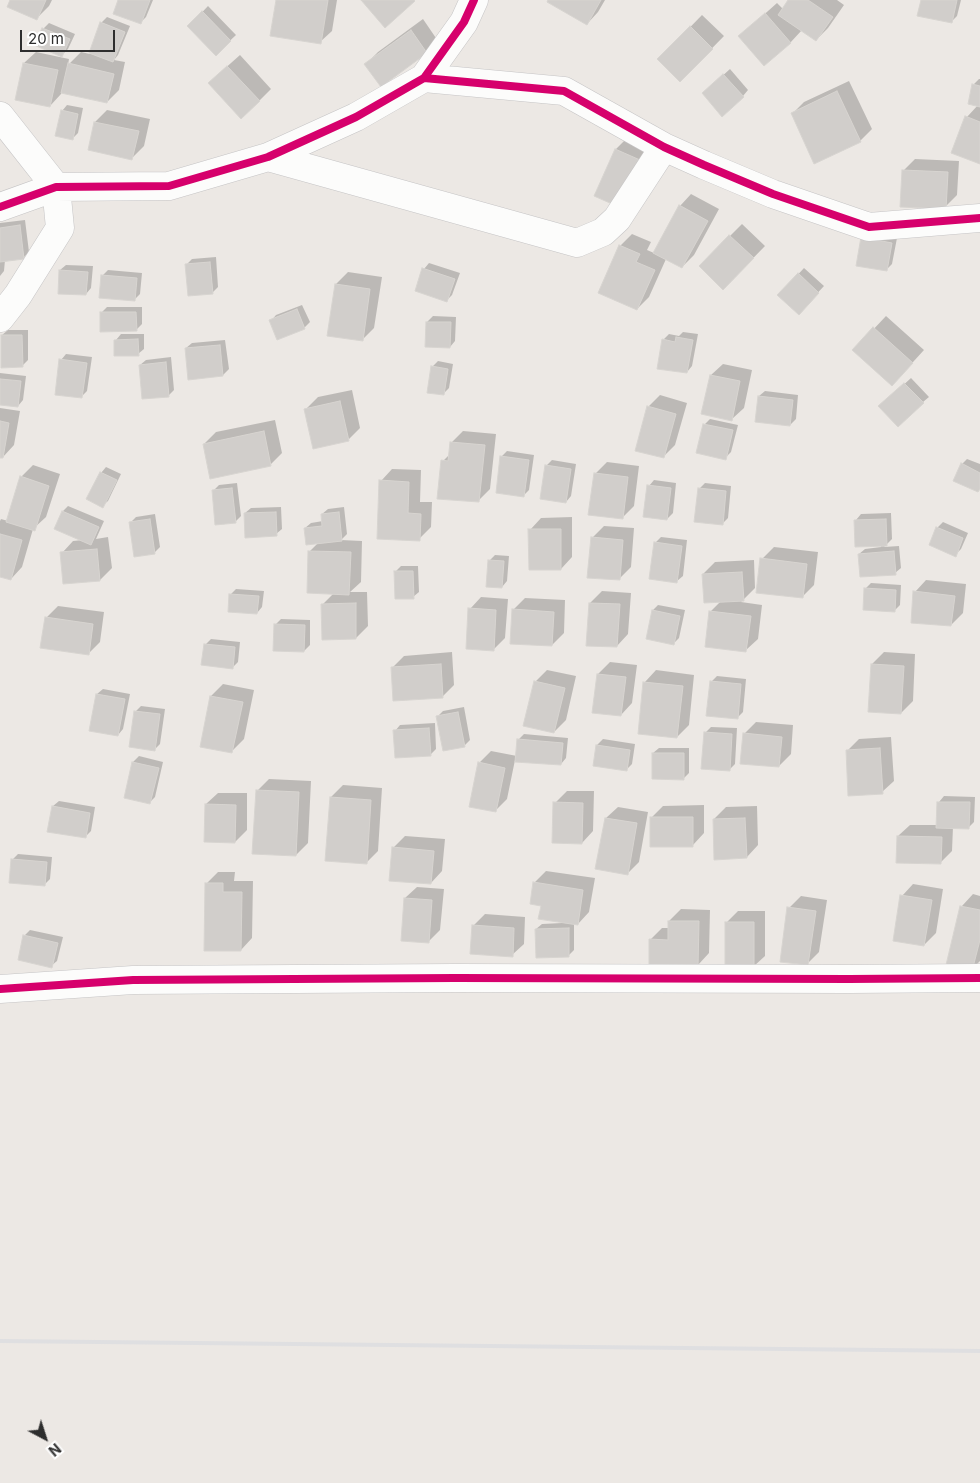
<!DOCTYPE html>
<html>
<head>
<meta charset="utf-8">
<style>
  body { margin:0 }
  #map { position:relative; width:980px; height:1483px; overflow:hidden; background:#ece8e4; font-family:Inter,sans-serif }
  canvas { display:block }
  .north { position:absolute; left:20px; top:1413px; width:50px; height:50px; -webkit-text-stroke:4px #fff; paint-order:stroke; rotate:140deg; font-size:14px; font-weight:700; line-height:20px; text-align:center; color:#2e2e2e }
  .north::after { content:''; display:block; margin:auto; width:18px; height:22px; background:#2e2e2e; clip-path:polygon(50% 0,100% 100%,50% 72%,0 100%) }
  .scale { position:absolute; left:20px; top:30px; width:95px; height:22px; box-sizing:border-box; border:2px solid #2e2e2e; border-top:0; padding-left:6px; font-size:15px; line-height:18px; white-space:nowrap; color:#2e2e2e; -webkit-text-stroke:4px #fff; paint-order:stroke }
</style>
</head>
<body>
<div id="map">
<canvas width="980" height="1483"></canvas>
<div class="north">N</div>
<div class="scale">20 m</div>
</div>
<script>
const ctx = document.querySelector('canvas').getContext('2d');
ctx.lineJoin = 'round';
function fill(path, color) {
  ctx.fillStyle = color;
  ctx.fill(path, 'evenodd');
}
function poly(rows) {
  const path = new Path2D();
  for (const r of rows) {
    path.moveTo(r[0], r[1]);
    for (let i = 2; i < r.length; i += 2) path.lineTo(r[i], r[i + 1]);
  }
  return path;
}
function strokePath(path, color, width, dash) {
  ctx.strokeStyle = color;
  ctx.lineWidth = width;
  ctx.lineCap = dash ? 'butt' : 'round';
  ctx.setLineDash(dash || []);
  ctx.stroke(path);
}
const shadow = poly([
  [12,0,52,0,49,6,37,18],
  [120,0,153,0,146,17,140,23],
  [278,0,337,0,332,31,320,42],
  [549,0,605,0,598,12,587,24],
  [790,0,837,0,844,5,828,28,816,40,802,30,790,43,740,36,777,3,783,9],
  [922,0,961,0,957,16,951,22],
  [208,6,236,35,216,54,189,26],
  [702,15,724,36,680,81,659,59],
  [107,17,130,26,118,55,114,60,125,62,119,90,107,102,62,91,61,94,50,106,24,63,36,52,69,59,68,65,81,52,90,54,101,23],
  [423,19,438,41,427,52,366,64,378,52],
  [49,23,75,34,68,49,62,55,36,44,44,28],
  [240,55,271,89,259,101,222,71],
  [730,69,748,90,743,96,709,88],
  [979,79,980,79,980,163,967,117,978,105,973,85],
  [849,81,872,129,860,141,815,163,792,114,804,102],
  [67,105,83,108,78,133,72,139,62,111],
  [107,110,150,119,144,146,132,158,95,122],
  [628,137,651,148,631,194,595,195,616,149],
  [915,159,959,161,957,195,945,207,903,171],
  [691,194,719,209,694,255,682,267,666,259,649,297,637,309,620,246,632,234,651,242,647,250,654,253,680,206],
  [25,220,29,252,23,258,5,260,4,271,0,276,0,223],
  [742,224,765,246,723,289,700,266],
  [863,238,897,238,892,264,886,270],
  [216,257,218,287,212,293,187,264,192,259],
  [429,263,460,273,452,295,447,300,424,269],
  [66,265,93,266,91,288,86,294,60,270],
  [804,268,824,286,799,313,779,295],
  [108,270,142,273,140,294,135,299,102,276],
  [348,272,382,277,374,328,362,340,336,284],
  [302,305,310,322,304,328,271,321,276,315],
  [107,307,142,307,142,324,136,330,101,313],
  [433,316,456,317,455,341,450,347,427,322],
  [886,316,924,350,903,373,854,350],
  [8,330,28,330,28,360,22,366,2,335],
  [683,332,698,334,692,366,687,372,663,340,669,334,679,336],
  [121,334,144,334,144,349,138,354,116,340],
  [225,340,229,369,223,375,186,348,192,343],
  [66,354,92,357,87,391,81,397,61,360],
  [171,357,174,390,168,396,140,365,146,360],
  [438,361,453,364,449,388,443,394,432,367],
  [723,364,752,370,744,408,732,419,711,375],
  [0,373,26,376,23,400,18,406,0,404],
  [911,378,929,397,923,402,886,401],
  [352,390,360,428,348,440,306,409,318,397],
  [765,391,798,395,796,419,790,425,759,396],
  [660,395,687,403,675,445,663,457,648,407],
  [0,408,20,411,14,445,3,457,0,457],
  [710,419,738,425,731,452,725,458,698,452,705,424],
  [275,420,282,453,270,465,204,444,216,432],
  [463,431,496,434,490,489,478,501,443,461,450,454,451,443],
  [507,451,534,455,529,490,524,495,501,457],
  [967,459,980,464,980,489,962,464],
  [552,460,576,464,571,496,566,502,546,466],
  [607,462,639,466,634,506,622,518,595,474],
  [33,465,60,474,46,517,33,529,22,567,11,579,0,575,0,521,1,519,8,521,21,477],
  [106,467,121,474,108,501,102,506,101,473],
  [392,469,421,470,420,502,432,502,431,527,419,539,381,481],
  [654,480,676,483,673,513,667,519,649,486],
  [237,483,241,516,236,521,213,491,219,485],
  [705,483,731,486,728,518,722,524,699,489],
  [68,506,104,521,96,539,108,537,112,568,100,580,62,553,73,541,83,540,56,529,63,511],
  [281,507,282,529,276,534,245,513,251,508],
  [344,507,347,534,341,540,362,541,361,582,350,592,367,592,368,626,356,638,322,605,334,593,309,552,319,542,305,528,311,523,323,521,322,514,328,509],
  [891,513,892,539,884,547,899,546,901,568,895,573,859,554,865,549,881,547,881,545,856,520,861,514],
  [155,514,160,547,154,553,130,523,136,517],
  [572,517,572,557,561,569,530,530,541,518],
  [943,522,968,533,961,549,955,555,937,528],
  [604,526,634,528,631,567,619,579,592,538],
  [661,537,687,540,683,576,677,581,655,543],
  [774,547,818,552,814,585,802,597,762,559],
  [495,555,509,556,507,581,502,587,489,561],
  [754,560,755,588,741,602,762,605,758,639,746,650,710,612,721,601,703,574,715,562],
  [401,566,418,566,419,592,413,597,395,572],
  [926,580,966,584,963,613,951,625,915,592],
  [871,583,901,585,900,605,895,610,865,589],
  [236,589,264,591,262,607,257,613,230,595],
  [602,591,631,593,628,634,617,646,590,603],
  [481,597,508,599,505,638,493,650,470,609],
  [525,598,565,600,564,633,552,645,513,610],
  [658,605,685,610,679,638,674,643,653,610],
  [58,606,104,612,100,642,88,654,46,618],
  [281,619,310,620,310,645,304,651,275,625],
  [211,639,240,642,238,662,233,667,205,645],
  [452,652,454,685,442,697,392,668,404,656],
  [884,652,915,654,913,701,901,713,872,664],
  [610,662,637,665,632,703,621,715,598,674],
  [547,670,576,676,566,720,554,732,535,682],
  [656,670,694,675,689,725,677,737,639,733,645,682],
  [717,676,746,679,743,712,737,718,711,682],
  [223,684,254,690,244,739,232,751,201,746,211,696],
  [103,689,130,694,123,729,118,735,97,694],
  [141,706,165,709,160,744,155,749,135,712],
  [464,707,470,740,464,746,437,717,443,711],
  [756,722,793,725,791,754,779,766,744,734],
  [435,723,436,749,430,755,395,731,400,725],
  [711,727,737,728,735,764,729,770,705,733],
  [524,734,568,738,566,758,561,764,515,760,507,799,495,811,479,763,491,751,517,756,518,740],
  [891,737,894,781,882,792,847,751,859,739],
  [603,739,635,744,632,764,626,770,594,765,597,745],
  [659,748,689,748,689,773,683,779,653,753],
  [139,756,163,762,155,797,149,803,125,797,133,762],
  [269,779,311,781,308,843,296,855,257,791],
  [343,785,382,788,378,851,366,863,331,797],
  [567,791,594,791,593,831,582,843,555,803],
  [218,793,247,793,247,830,235,842,206,804],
  [944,796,975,797,974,822,969,827,953,827,952,851,940,863,898,836,910,825,937,825,939,802],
  [59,801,95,807,91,831,85,837,53,806],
  [704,805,704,833,693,845,651,818,663,806],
  [757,806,758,845,747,857,714,819,726,807],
  [618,807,648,812,639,862,627,874,606,818],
  [405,836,445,839,442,871,431,883,393,848],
  [18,854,52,857,50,879,44,885,12,860],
  [546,871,595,878,589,912,578,924,574,923,574,950,569,955,536,929,542,924,562,923,542,905,534,883],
  [218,872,235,872,234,881,253,881,252,938,241,950,206,884],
  [913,884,943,889,936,933,924,945,902,896],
  [417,887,444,889,440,930,429,941,405,898],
  [973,894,980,896,980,961,972,969,947,964,962,906],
  [801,896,827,900,819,952,807,964,789,908],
  [681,909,710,910,709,953,698,965,650,940,662,928,669,928,669,921],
  [738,911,765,911,765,956,753,967,726,923],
  [485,914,525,917,524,944,512,955,473,926],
  [30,930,63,937,57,961,51,966,25,935]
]);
const building = poly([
  [10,0,46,0,37,20,7,7,10,0],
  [118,0,150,0,141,24,113,14,118,0],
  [276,0,328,0,321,44,270,36,276,0],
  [361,0,414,0,415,1,385,28,361,0],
  [548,0,601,0,587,25,547,2,548,0],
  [788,0,808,0,833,17,816,41,778,15,788,0],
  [921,0,957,0,952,23,917,16,921,0],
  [202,11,231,41,216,56,187,26,202,11],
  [765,13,791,43,764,66,738,36,765,13],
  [100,22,125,32,113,62,89,53,100,22],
  [690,26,713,49,680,82,657,59,690,26],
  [42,28,70,39,62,57,34,45,42,28],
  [411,30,427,53,381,87,364,64,411,30],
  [23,63,58,70,50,107,15,100,23,63],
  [68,63,114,74,107,103,61,93,68,63],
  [227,66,260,101,241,119,208,83,227,66],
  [723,74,744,97,722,117,702,93,723,74],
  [972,84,980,86,980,107,968,104,972,84],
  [837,91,861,142,814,164,791,113,837,91],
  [61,110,78,114,73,140,55,136,61,110],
  [965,116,980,122,980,164,951,153,965,116],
  [94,122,139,131,132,160,88,150,94,122],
  [615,149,640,160,619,207,594,196,615,149],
  [902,170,948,172,946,209,900,207,902,170],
  [679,205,708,221,682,268,653,253,679,205],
  [20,225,24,259,0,262,0,228,20,225],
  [729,235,754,258,723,290,699,266,729,235],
  [861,237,892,243,887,271,856,266,861,237],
  [619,245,640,254,636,262,655,270,637,310,598,293,619,245],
  [210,262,213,294,188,296,185,264,210,262],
  [422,268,455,279,447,302,415,291,422,268],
  [59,270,88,272,86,295,58,294,59,270],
  [798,273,819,293,799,315,777,295,798,273],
  [101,275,137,278,135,301,99,298,101,275],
  [335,284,370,289,363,341,327,336,335,284],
  [297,309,305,329,277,340,269,320,297,309],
  [100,312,136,312,137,331,100,332,100,312],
  [426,322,451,322,450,348,425,347,426,322],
  [873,327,913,363,892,386,852,350,873,327],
  [1,335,22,335,23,367,1,368,1,335],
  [676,337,693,340,687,373,657,369,662,339,675,342,676,337],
  [138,339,139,356,114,356,114,340,138,339],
  [220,345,223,376,188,380,185,348,220,345],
  [59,359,87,363,82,398,55,395,59,359],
  [166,362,169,397,142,399,139,365,166,362],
  [431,366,448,369,444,395,427,393,431,366],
  [710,375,740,381,732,421,701,414,710,375],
  [0,379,21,381,18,407,0,405,0,379],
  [904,383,924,403,898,427,878,406,904,383],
  [758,396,793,400,790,426,755,422,758,396],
  [340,401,349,441,313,449,304,409,340,401],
  [647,406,676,414,664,458,635,451,647,406],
  [0,421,9,423,3,458,0,458,0,421],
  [703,424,733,430,726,460,696,453,703,424],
  [264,431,271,466,210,479,203,444,264,431],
  [450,442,485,445,479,502,437,499,441,460,448,461,450,442],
  [500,456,529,460,524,497,496,493,500,456],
  [961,463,980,473,980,489,978,492,953,481,961,463],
  [545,465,571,469,566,503,540,499,545,465],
  [100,472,117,480,103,508,86,499,100,472],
  [594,473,628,477,623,519,588,515,594,473],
  [20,476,49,486,35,531,6,522,20,476],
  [379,480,409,482,408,513,421,514,420,541,377,539,379,480],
  [647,485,671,488,667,520,643,517,647,485],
  [232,488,236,523,215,525,212,490,232,488],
  [698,488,726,491,723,525,694,522,698,488],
  [62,511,99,527,91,545,54,529,62,511],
  [276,512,277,536,245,538,244,513,276,512],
  [339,512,342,541,306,545,304,528,322,526,321,514,339,512],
  [150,519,155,554,134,557,129,522,150,519],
  [886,519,887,546,855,547,854,520,886,519],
  [936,527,963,538,956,557,929,545,936,527],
  [528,529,561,529,561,570,529,570,528,529],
  [0,534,22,540,11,580,0,577,0,534],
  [591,537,623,540,620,580,587,578,591,537],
  [654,542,682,546,677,583,649,579,654,542],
  [97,549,100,581,63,584,60,552,97,549],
  [308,551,351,552,349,595,307,593,308,551],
  [894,551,896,575,860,577,858,554,894,551],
  [760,558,807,564,803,598,756,593,760,558],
  [488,560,504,561,502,588,486,587,488,560],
  [394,571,413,571,414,599,395,599,394,571],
  [742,572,744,601,704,603,702,574,742,572],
  [864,588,896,590,895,612,863,610,864,588],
  [913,591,955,596,951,626,911,623,913,591],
  [229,594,259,596,257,614,228,612,229,594],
  [356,603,356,639,322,640,321,604,356,603],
  [589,603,620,604,617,647,586,646,589,603],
  [468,608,496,610,494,651,466,649,468,608],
  [512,609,554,612,552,646,510,644,512,609],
  [652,610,680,616,674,645,646,639,652,610],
  [709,611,751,616,746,652,705,647,709,611],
  [45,617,93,624,89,655,40,648,45,617],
  [274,624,305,625,304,652,273,651,274,624],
  [204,644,235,647,233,669,201,665,204,644],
  [441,664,443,698,393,701,391,667,441,664],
  [871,664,904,666,901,714,868,712,871,664],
  [597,674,626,677,621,716,592,713,597,674],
  [534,681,565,688,554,733,523,726,534,681],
  [710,681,741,684,738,719,706,716,710,681],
  [643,682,683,686,677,738,638,734,643,682],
  [96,694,125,699,118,736,89,731,96,694],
  [210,696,243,702,232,753,200,747,210,696],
  [134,711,160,714,155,751,129,747,134,711],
  [458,712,465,747,443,751,436,716,458,712],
  [429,728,431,756,395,758,393,730,429,728],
  [704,732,732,734,730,771,701,769,704,732],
  [743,733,782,737,779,767,740,764,743,733],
  [517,739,563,743,561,765,515,762,517,739],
  [596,745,630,750,627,771,593,766,596,745],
  [880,748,883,794,848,796,846,750,880,748],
  [652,753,684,753,684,780,652,779,652,753],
  [132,762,159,768,150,804,124,798,132,762],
  [478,762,505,768,496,812,469,807,478,762],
  [256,790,299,792,296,856,252,854,256,790],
  [330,797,371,800,367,864,325,861,330,797],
  [553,802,583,803,582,844,552,843,553,802],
  [937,802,970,802,969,829,936,828,937,802],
  [205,804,236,805,235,843,204,842,205,804],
  [52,806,90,813,86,838,47,832,52,806],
  [650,817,693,817,693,847,650,847,650,817],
  [605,818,637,823,628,875,595,869,605,818],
  [745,818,747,858,714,860,713,819,745,818],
  [897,836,942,837,941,864,896,863,897,836],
  [392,847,434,851,431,884,389,881,392,847],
  [11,859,47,862,45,886,9,883,11,859],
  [533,882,583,890,578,925,538,919,541,906,530,904,533,882],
  [205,883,223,883,223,892,242,892,241,951,204,951,205,883],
  [900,895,932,900,924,946,893,941,900,895],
  [404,898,432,900,429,943,401,941,404,898],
  [960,906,980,910,980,940,972,971,946,965,960,906],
  [787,907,816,911,808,965,780,962,787,907],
  [668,921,699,921,698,966,649,965,649,939,668,940,668,921],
  [725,922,754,922,754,969,725,969,725,922],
  [472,925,514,928,513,957,470,954,472,925],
  [569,928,569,957,536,958,535,929,569,928],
  [23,935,58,943,52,968,18,960,23,935]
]);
const minor = poly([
  [424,78,564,91,664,147,704,165,773,194,869,227,980,218],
  [0,116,56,187,60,228,18,295,0,318],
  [268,157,577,243,603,232,617,219,664,147],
  [0,207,56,187,169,186,268,157,356,117,424,78,464,22,474,0],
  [0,989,133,980,455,978,849,979,980,978]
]);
const rail = poly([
  [0,1341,980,1351]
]);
const cycleway = poly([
  [424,78,564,91,664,147,704,165,773,194,869,227,980,218],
  [0,207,56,187,169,186,268,157,356,117,424,78,464,22,474,0],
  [0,989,133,980,455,978,849,979,980,978]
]);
fill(shadow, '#0003');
fill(building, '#d1cecb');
strokePath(building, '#d7d4d0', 1);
strokePath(minor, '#c5c4c5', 29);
strokePath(minor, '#fcfcfb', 28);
strokePath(rail, '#dfdfe1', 4);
strokePath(cycleway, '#d6006c', 8);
</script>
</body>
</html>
